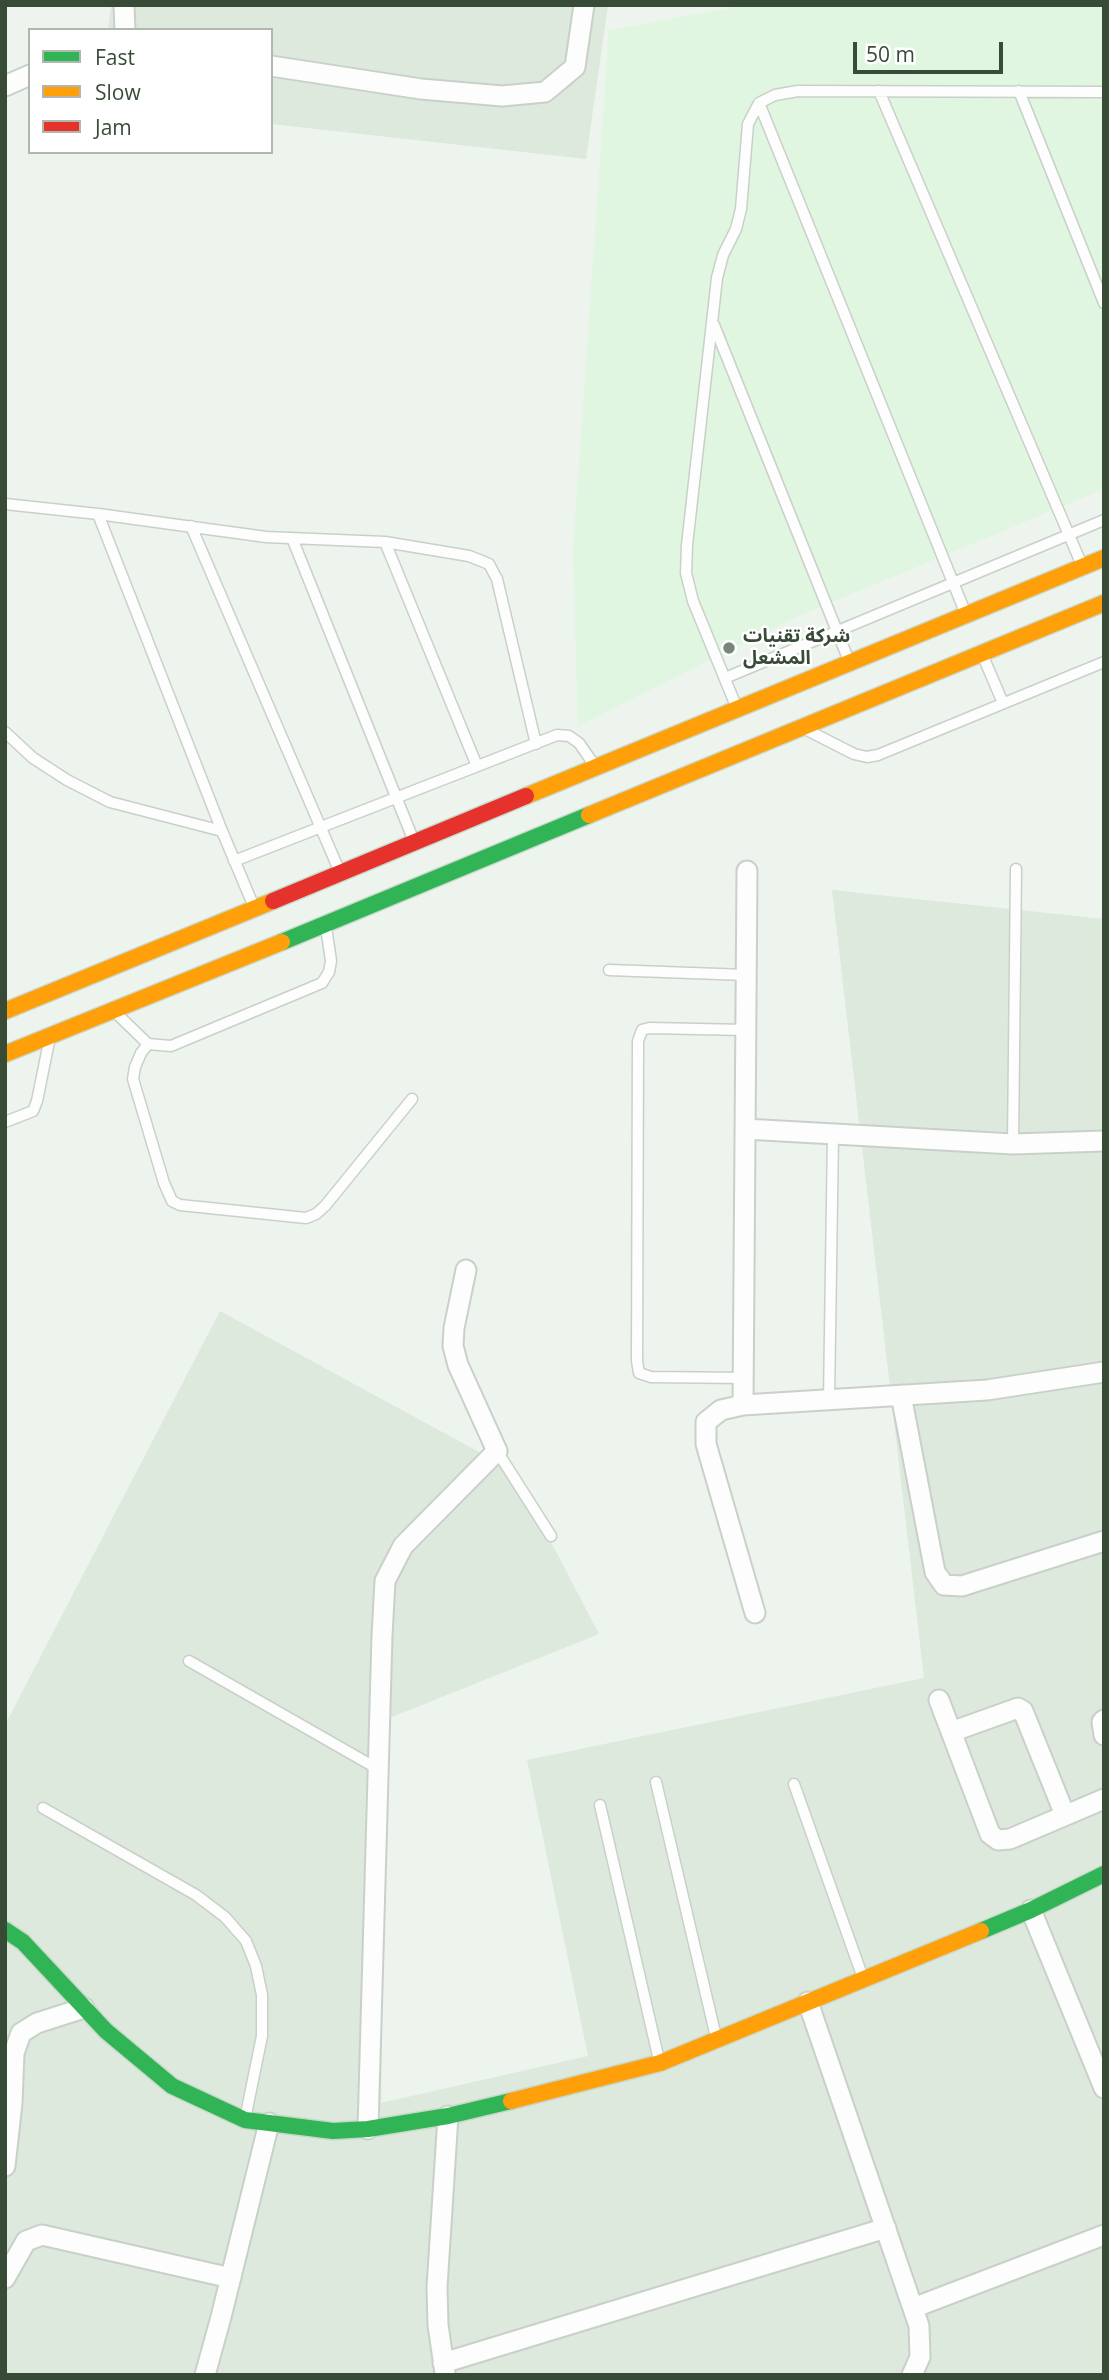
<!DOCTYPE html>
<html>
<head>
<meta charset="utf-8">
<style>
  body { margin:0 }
  #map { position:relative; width:1109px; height:2380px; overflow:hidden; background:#edf3ed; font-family:"Open Sans",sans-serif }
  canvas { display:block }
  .frame { position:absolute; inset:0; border:7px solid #374b37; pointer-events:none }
  .legend { position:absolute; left:28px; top:28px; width:245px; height:126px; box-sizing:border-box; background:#fff; border:2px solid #afb7af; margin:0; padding:9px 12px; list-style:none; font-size:21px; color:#374b37 }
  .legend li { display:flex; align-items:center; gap:14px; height:35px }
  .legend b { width:35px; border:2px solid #afb7af }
  .scale { position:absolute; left:853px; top:42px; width:150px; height:32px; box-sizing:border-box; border:4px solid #374b37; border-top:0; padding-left:9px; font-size:21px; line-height:24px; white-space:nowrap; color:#374b37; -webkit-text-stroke:5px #fff; paint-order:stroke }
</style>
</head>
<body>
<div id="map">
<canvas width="1109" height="2380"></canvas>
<div class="frame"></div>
<ul class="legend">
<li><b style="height:9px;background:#30b455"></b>Fast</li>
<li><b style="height:9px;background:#ff9f0a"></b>Slow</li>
<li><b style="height:9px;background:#e5322d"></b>Jam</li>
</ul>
<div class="scale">50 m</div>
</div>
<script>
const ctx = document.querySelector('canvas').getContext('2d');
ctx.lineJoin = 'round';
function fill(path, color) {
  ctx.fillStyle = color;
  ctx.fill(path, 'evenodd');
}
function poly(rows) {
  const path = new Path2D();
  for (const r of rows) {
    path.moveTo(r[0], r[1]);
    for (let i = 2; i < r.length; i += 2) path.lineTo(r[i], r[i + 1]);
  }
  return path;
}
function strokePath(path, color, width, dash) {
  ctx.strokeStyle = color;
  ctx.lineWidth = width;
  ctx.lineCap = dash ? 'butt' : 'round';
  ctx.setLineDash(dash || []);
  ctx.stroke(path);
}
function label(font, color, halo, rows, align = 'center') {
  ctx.font = font + ' "Open Sans","Noto Sans Arabic",sans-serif';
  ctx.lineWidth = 5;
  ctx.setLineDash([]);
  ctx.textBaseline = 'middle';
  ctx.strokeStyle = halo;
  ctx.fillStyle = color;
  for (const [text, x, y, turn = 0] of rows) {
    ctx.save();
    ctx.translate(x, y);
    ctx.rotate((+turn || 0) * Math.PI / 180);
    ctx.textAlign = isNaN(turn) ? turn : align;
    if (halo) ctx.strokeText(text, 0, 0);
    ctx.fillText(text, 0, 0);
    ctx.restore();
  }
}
const residential = poly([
  [111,5,608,5,586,159,271,124,271,30,108,30],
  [832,890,1104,919,1104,2375,5,2375,5,1725,220,1311,514,1471,599,1634,387,1719,381,2103,588,2056,527,1760,924,1678]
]);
const commercial = poly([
  [748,5,1104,5,1104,489,796,617,578,726,573,550,609,30]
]);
const lane = poly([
  [879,91,1081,563],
  [1019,91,1104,303],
  [759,103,965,612],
  [714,325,849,661],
  [5,504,98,514,266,537,385,542,469,556,489,564,497,579,536,744],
  [98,514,222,831,254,907],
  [191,526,339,870],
  [292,538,413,839],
  [385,542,477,766],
  [982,654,1003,703],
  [725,678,1104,520],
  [736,706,693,601,686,573,687,545,717,278,723,255,736,229,741,209,748,124,759,103,775,95,798,91,1104,92],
  [809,731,854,754,867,757,878,755,1104,662],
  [5,732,33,758,67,780,110,802,222,831],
  [234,861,557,735,569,736,579,743,595,766],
  [609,970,746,975],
  [116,1013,148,1044,171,1046,322,983,329,972,331,961,326,927],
  [148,1044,141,1053,135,1067,133,1079,164,1183,172,1201,180,1205,306,1218,316,1214,325,1206,412,1099],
  [5,1122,33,1111,37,1101,49,1042],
  [1013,1144,1016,869],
  [743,1378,651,1377,639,1373,637,1361,638,1041,642,1030,649,1028,746,1030],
  [829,1400,833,1134],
  [497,1451,551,1536],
  [189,1661,378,1769],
  [656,1782,716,2037],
  [794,1784,863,1978],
  [600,1805,659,2060],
  [43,1808,196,1895,225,1917,246,1941,256,1966,262,1995,262,2036,245,2119]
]);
const street = poly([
  [124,5,125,30],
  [271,66,421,89,502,96,545,92,575,67,584,5],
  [5,86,30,75],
  [745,1129,1013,1144,1104,1141],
  [901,1395,935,1572,944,1585,962,1586,1104,1541],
  [743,1405,747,871],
  [755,1613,706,1444,706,1422,721,1410,743,1405,987,1390,1104,1372],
  [939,1700,990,1834,998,1840,1010,1839,1104,1799],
  [1104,1720,1102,1722,1104,1735],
  [951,1732,1018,1708,1023,1711,1065,1815],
  [1031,1910,1104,2088],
  [808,2002,919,2326,920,2357,912,2375],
  [368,2129,382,1636,385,1581,403,1546,497,1451,458,1365,453,1346,454,1328,466,1270],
  [5,2166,12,2103,14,2053,21,2033,37,2023,84,2008],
  [5,2278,26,2241,42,2235,231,2278],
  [913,2308,1104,2235],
  [443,2363,886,2228],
  [445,2373,438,2325,437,2287,448,2116],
  [205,2375,221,2317,269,2123]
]);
const fast = poly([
  [282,942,589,815],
  [5,1930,23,1942,106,2031,172,2086,245,2120,333,2131,368,2129,448,2116,511,2101],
  [981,1931,1031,1910,1104,1874]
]);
const slow = poly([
  [526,796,1104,558],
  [589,815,1104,603],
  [5,1011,273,901],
  [5,1054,282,942],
  [511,2101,660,2063,981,1931]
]);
const jam = poly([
  [273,901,526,796]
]);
const markers = [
  [729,648,7,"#778677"]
];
const poiNames = [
  ["شركة تقنيات",743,637],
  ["المشعل",743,659]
];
fill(residential, '#dde9dd');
fill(commercial, '#e0f6e0');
strokePath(lane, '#c9d0c9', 13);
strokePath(street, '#c9d0c9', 23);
strokePath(fast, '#c7d8c9', 19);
strokePath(slow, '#c7d8c9', 19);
strokePath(jam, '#c7d8c9', 19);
strokePath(lane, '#fcfdfc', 10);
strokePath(street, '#fcfdfc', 19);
strokePath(fast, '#30b455', 16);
strokePath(slow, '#ff9f0a', 16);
strokePath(jam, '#e5322d', 16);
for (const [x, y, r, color] of markers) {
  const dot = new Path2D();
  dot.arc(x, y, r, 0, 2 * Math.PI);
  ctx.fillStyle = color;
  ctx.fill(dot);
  strokePath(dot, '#fff', 2.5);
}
label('bold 19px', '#374b37', '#fff', poiNames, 'left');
</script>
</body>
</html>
